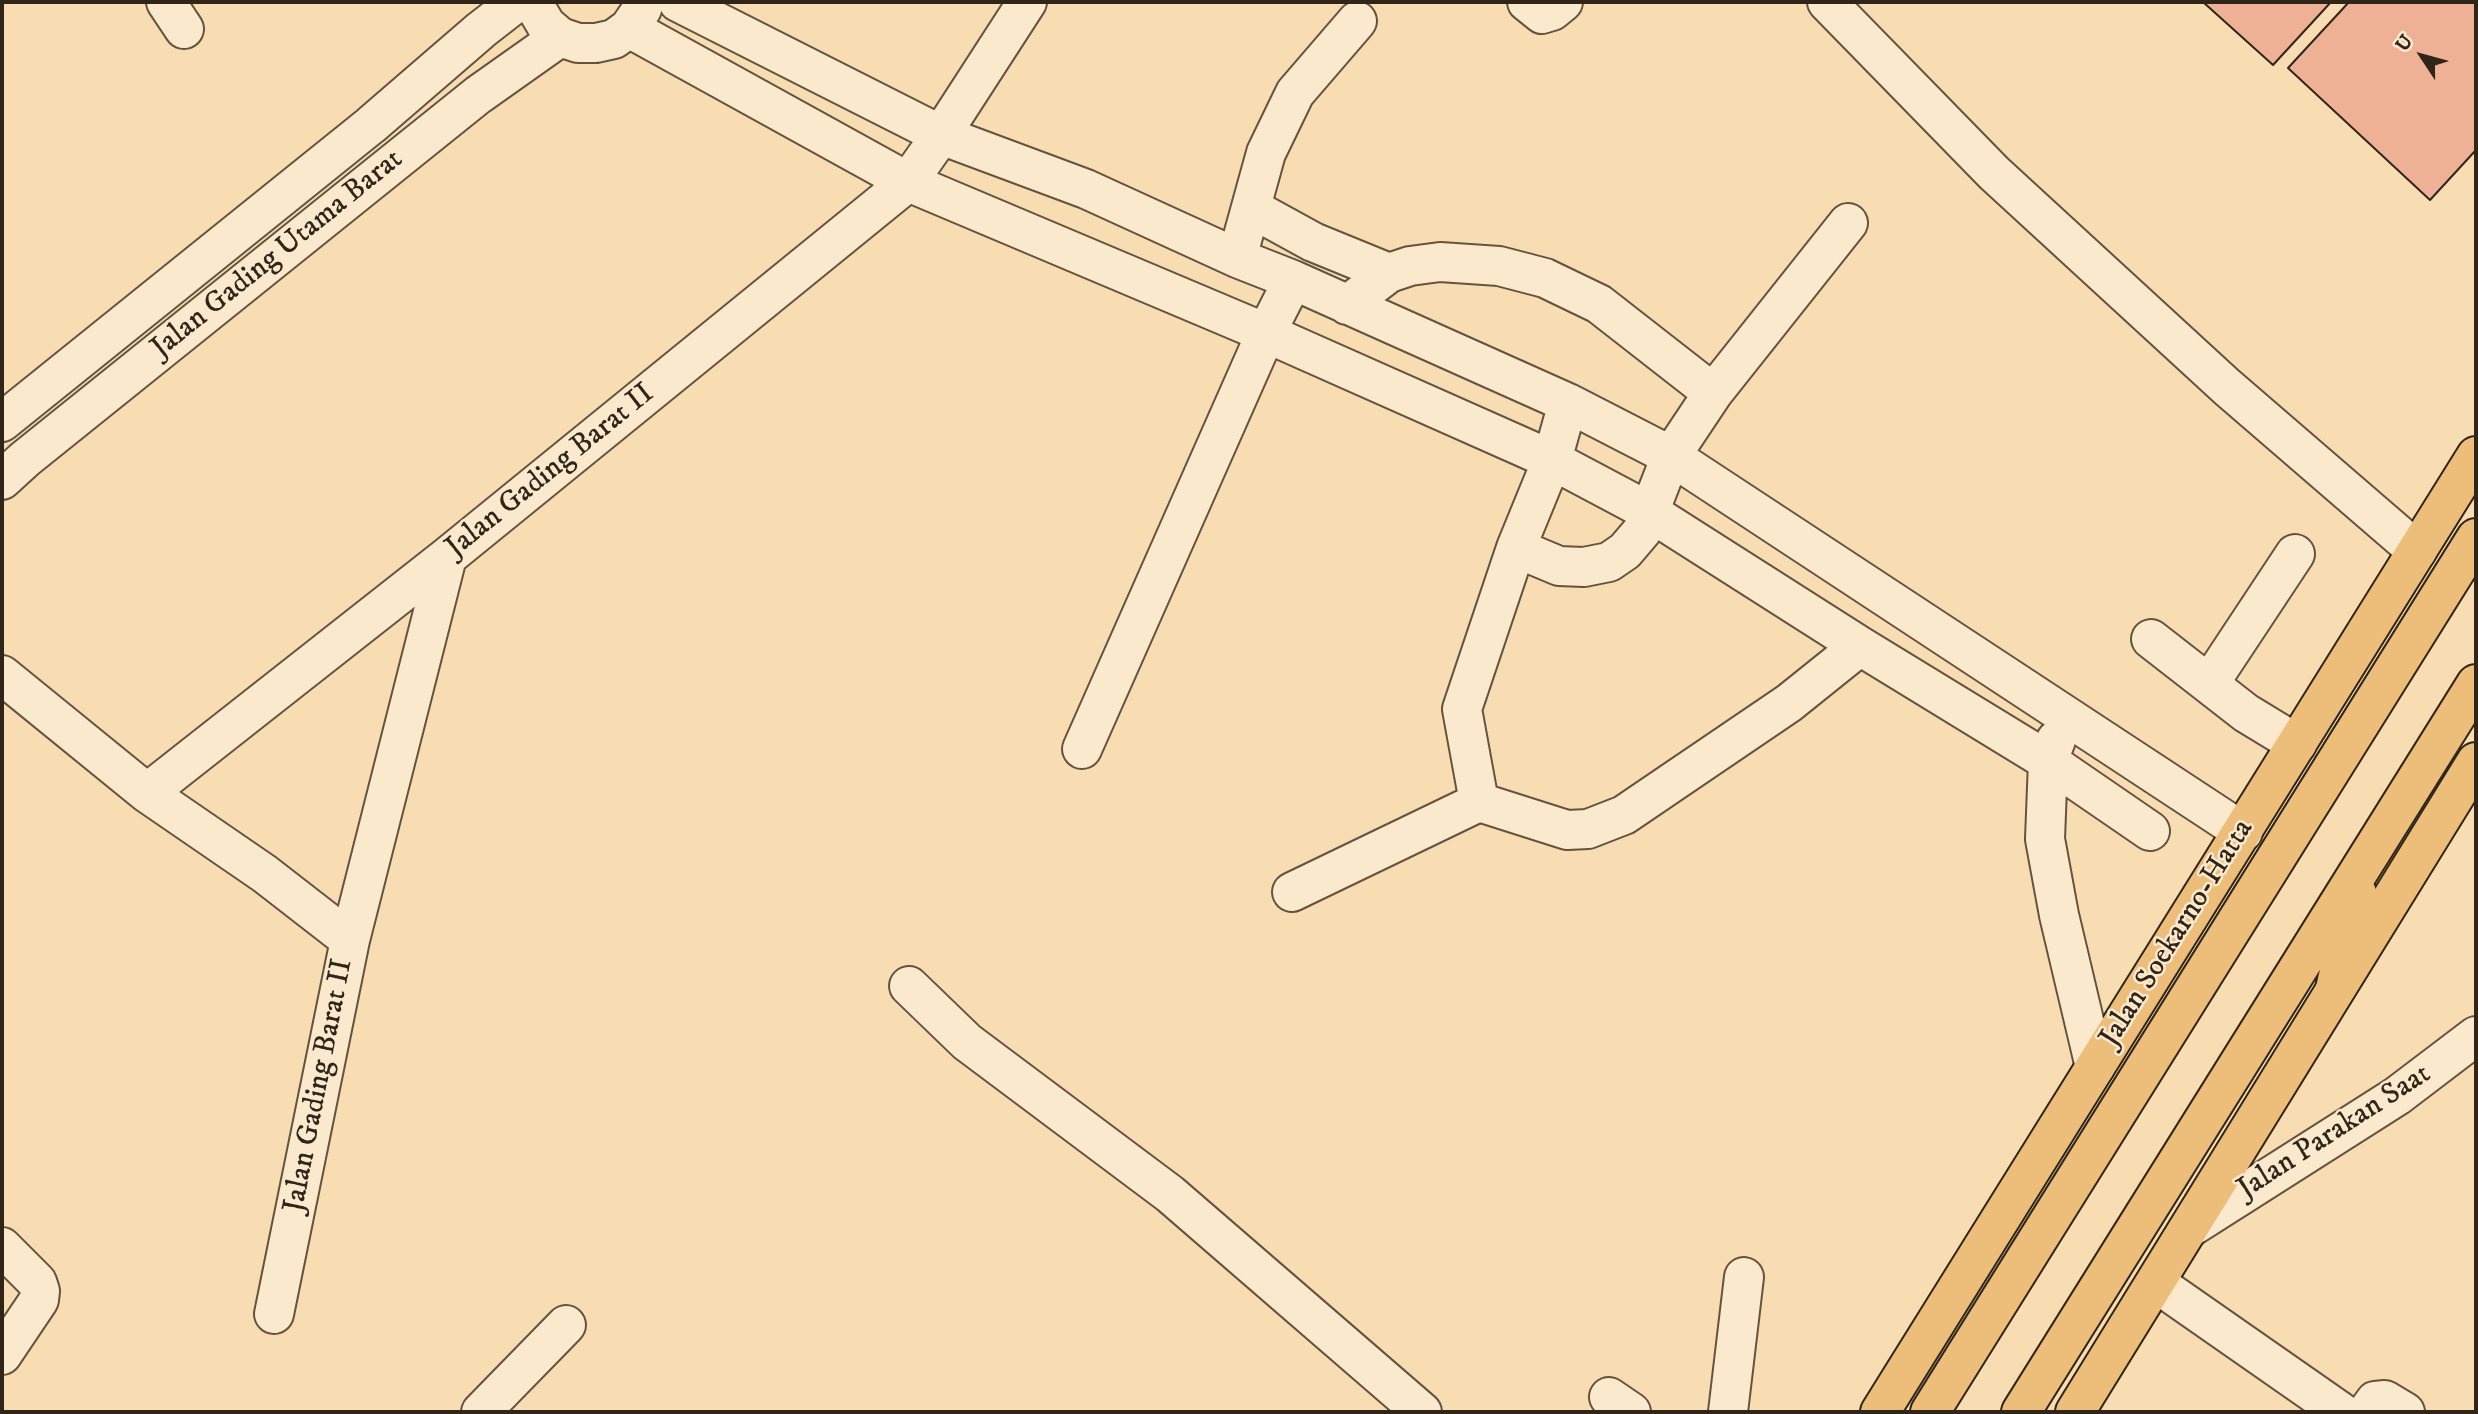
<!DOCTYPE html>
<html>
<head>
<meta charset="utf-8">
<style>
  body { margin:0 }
  #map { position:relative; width:2478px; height:1414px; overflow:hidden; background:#f9ddb2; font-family:"IM FELL DW Pica",serif }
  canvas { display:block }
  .frame { position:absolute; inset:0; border:4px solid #2f2619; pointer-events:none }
  .north { position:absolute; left:2387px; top:21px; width:70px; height:70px; -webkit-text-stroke:5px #fbe9cd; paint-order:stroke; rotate:306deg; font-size:19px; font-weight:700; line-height:28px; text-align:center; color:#2f2619 }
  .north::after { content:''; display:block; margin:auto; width:24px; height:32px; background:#2f2619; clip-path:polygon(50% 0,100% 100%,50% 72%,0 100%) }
</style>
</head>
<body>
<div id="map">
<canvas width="2478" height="1414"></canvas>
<div class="frame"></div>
<div class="north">U</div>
</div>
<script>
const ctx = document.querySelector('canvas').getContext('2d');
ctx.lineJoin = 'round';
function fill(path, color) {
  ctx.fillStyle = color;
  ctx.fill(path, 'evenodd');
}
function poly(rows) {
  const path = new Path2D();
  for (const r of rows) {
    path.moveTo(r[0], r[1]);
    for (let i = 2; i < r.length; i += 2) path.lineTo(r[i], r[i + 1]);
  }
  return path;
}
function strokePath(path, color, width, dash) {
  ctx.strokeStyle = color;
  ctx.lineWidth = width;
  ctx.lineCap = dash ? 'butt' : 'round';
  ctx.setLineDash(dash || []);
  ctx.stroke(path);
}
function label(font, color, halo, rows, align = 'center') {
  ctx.font = font + ' "IM FELL DW Pica",serif';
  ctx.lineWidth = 5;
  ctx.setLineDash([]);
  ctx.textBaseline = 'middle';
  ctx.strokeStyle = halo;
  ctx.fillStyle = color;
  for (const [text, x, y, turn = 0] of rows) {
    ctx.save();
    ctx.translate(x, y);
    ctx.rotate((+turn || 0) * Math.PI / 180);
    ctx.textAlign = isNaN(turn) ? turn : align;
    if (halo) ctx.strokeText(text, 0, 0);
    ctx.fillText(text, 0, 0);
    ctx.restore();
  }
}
const building = poly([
  [2203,2,2331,2,2273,65,2203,2],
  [2349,2,2476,2,2476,150,2430,200,2288,68,2349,2]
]);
const minor = poly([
  [166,2,184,29],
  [534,2,536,8,546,25,560,37,578,43,596,43,614,39,629,28,642,9,644,2],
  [678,2,941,135,1086,189,1237,258,1293,280,1568,403,1671,456,2243,832],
  [1527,2,1542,14,1552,11,1563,2],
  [1827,2,1994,173,2227,387,2417,551],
  [629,28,908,182,1266,333,1552,460,1648,511,1860,646,2048,761,2150,831],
  [1251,208,1313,242,1389,273],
  [1237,258,1266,153,1295,93,1357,21],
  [1347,305,1389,273,1410,266,1440,262,1499,266,1545,278,1599,304,1713,393],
  [2,422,371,125,481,30,517,2],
  [2,480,25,459,478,95,560,37],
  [1516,548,1559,566,1584,567,1609,562,1625,551,1642,531,1671,456,1713,393,1848,223],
  [2151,639,2246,713,2297,744],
  [2,675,147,793,265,874,350,940],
  [2209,684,2295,554],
  [2056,740,2048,761,2045,839,2059,915,2095,1067],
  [1082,749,1266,333,1293,280],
  [147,793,447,557,908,182,941,135,1027,2],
  [1479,802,1462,709,1516,548,1552,460,1568,403],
  [1292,892,1479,802,1567,830,1588,829,1624,815,1789,703,1860,646],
  [909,986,967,1042,1170,1194,1422,1412],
  [2191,1227,2397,1096,2476,1036],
  [2,1247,37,1282,40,1291,39,1300,2,1355],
  [2156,1283,2341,1412],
  [274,1314,350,940,447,557],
  [1609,1397,1631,1412],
  [481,1412,566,1325],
  [1728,1412,1744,1277],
  [2367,1412,2375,1401,2385,1400,2405,1412]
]);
const major = poly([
  [1880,1412,2476,456],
  [2075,1412,2476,762]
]);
const highway = poly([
  [2335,989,2357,893],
  [1930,1412,2476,538],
  [2021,1412,2476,684]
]);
const streetNames = [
  ["Jalan Gading Utama Barat",278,255,-39],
  ["Jalan Gading Barat II",551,472,-39],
  ["Jalan Soekarno-Hatta",2178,934,-58],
  ["Jalan Gading Barat II",320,1086,-79],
  ["Jalan Parakan Saat",2335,1133,-33]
];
fill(building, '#efb195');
strokePath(building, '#2f2619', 2);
strokePath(minor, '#62543f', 42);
strokePath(major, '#2f2619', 42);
strokePath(highway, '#2f2619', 42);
strokePath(minor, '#fbe9cd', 38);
strokePath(major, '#ecbe79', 38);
strokePath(highway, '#ecbe79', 38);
label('30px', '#2f2619', '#fbe9cd', streetNames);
</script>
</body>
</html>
